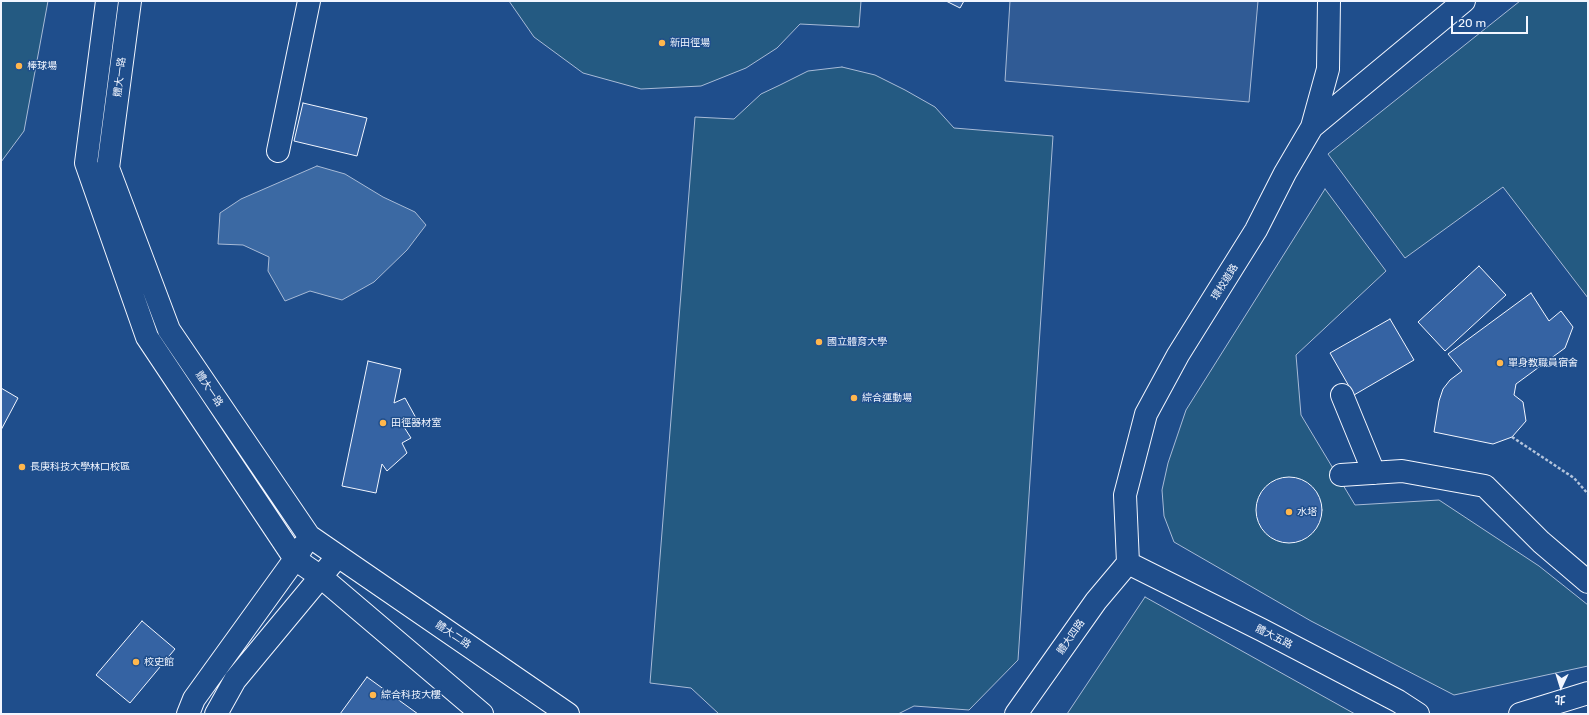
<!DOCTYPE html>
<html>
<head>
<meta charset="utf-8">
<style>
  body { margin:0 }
  #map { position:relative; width:1589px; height:715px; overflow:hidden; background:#1f4e8c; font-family:Rubik,"Noto Sans TC",sans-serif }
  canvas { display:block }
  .frame { position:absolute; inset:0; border:2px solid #f2f6ff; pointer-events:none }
  .north { position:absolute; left:1541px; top:667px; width:40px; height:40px; -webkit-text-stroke:3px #1f4e8c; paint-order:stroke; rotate:184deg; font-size:11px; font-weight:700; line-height:16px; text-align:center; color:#f2f6ff }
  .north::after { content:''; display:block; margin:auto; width:14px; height:18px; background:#f2f6ff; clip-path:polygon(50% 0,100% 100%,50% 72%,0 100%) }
  .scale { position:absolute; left:1451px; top:16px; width:77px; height:18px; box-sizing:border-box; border:2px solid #f2f6ff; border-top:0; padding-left:5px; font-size:12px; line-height:14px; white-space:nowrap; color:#f2f6ff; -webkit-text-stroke:3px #1f4e8c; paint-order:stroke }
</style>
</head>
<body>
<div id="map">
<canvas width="1589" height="715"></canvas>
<div class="frame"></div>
<div class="north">北</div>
<div class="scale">20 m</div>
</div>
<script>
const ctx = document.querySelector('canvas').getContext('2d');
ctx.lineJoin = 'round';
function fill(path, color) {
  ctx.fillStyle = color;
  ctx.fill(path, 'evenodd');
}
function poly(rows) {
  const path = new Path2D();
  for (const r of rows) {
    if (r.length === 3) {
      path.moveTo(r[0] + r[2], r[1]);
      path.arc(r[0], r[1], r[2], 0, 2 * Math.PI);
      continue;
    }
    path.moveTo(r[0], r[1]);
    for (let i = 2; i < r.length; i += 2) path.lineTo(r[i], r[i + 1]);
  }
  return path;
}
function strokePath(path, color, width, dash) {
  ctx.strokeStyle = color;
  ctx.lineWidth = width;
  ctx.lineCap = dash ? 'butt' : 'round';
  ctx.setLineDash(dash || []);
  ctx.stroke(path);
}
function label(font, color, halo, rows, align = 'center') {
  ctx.font = font + ' Rubik,"Noto Sans TC",sans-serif';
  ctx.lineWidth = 3;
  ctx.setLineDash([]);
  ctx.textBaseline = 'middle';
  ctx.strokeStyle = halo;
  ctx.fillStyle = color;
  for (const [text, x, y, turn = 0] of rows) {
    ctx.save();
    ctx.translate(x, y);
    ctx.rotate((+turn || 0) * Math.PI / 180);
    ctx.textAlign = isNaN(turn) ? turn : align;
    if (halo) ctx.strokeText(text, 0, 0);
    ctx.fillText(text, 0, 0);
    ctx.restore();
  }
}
const green = poly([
  [1,1,48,1,24,131,1,162,1,1],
  [509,1,861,1,859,27,800,24,777,48,746,68,701,86,641,89,583,73,534,37,509,1],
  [1520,1,1588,1,1588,298,1503,187,1405,258,1328,154,1520,1],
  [842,67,875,75,905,90,935,107,954,128,1053,136,1018,660,969,710,914,706,898,714,719,714,691,688,650,683,695,117,734,119,761,94,780,85,808,71,842,67],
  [1325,189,1386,271,1296,355,1301,415,1355,505,1439,500,1539,566,1588,605,1588,666,1454,695,1311,621,1174,542,1164,516,1162,490,1168,463,1186,410,1325,189],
  [1145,597,1355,714,1067,714,1145,597]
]);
const parking = poly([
  [1010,1,1258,1,1249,102,1005,81,1010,1]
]);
const water = poly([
  [317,166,345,174,383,197,415,212,426,225,407,250,374,282,342,300,310,291,285,301,268,271,269,257,243,245,218,244,220,213,241,199,317,166]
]);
const building = poly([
  [946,1,964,1,960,8,946,1],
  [303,103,367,118,357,156,294,141,303,103],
  [1479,266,1506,295,1445,351,1418,322,1479,266],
  [1531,293,1549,321,1561,311,1573,327,1565,348,1516,384,1514,395,1523,402,1526,421,1512,437,1493,444,1434,432,1439,401,1443,389,1450,380,1462,371,1448,354,1531,293],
  [1390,319,1414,360,1354,395,1330,353,1390,319],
  [368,361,401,369,394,403,405,398,416,418,404,427,411,438,402,443,407,453,387,471,382,464,376,493,342,486,368,361],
  [1,388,18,398,1,430,1,388],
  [1289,510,33],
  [142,621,175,649,130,703,96,675,142,621],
  [367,677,418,714,340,714,367,677]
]);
const path = poly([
  [1512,437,1574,478,1588,494]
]);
const minor = poly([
  [107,1,86,163,147,337,295,559,194,699,188,714],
  [130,1,108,168,169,330,309,536,338,556,235,680,216,714],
  [1312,127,1464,1],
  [278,151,309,1],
  [1342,395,1374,473],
  [1341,475,1402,471,1485,486,1541,542,1588,582],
  [303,546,295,559,321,577,482,714],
  [338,556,568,714],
  [1128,563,1125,495,1146,414,1178,355,1256,230,1285,173,1312,127,1328,69,1329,1],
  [1128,563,1262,630,1398,701,1418,714],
  [1016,714,1096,601,1128,563],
  [1520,714,1588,693]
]);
const markers = [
  [662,43,4,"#ffb74d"],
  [19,66,4,"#ffb74d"],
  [819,342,4,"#ffb74d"],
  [1500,363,4,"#ffb74d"],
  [854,398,4,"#ffb74d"],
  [383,423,4,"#ffb74d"],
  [22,467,4,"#ffb74d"],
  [1289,512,4,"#ffb74d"],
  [136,662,4,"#ffb74d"],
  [373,695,4,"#ffb74d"]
];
const poiNames = [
  ["新田徑場",670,43],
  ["棒球場",27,66],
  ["國立體育大學",827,342],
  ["單身教職員宿舍",1508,363],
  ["綜合運動場",862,398],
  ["田徑器材室",391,423],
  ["長庚科技大學林口校區",30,467],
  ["水塔",1297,512],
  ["校史館",144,662],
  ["綜合科技大樓",381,695]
];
const streetNames = [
  ["體大一路",120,77,-83],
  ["環校道路",1225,282,-58],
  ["體大一路",209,389,56],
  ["體大二路",453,635,34],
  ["體大四路",1071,637,-55],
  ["體大五路",1274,637,27]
];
fill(green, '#245a82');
strokePath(green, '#a8bbd7', 1);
fill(parking, '#305b95');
strokePath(parking, '#a8bbd7', 1);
fill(water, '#3b69a3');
strokePath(water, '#a8bbd7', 1);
fill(building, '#3563a3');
strokePath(building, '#f2f6ff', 1);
strokePath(minor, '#f2f6ff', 24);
strokePath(path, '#b3c4dc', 2.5, [3, 2]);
strokePath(minor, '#1f4e8c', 22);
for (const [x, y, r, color] of markers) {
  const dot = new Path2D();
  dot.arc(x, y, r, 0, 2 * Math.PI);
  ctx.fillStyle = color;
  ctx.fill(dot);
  strokePath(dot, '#1f4e8c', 1.5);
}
label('10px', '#f2f6ff', '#1f4e8c', poiNames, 'left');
label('10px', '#f2f6ff', '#1f4e8c', streetNames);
</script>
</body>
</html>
